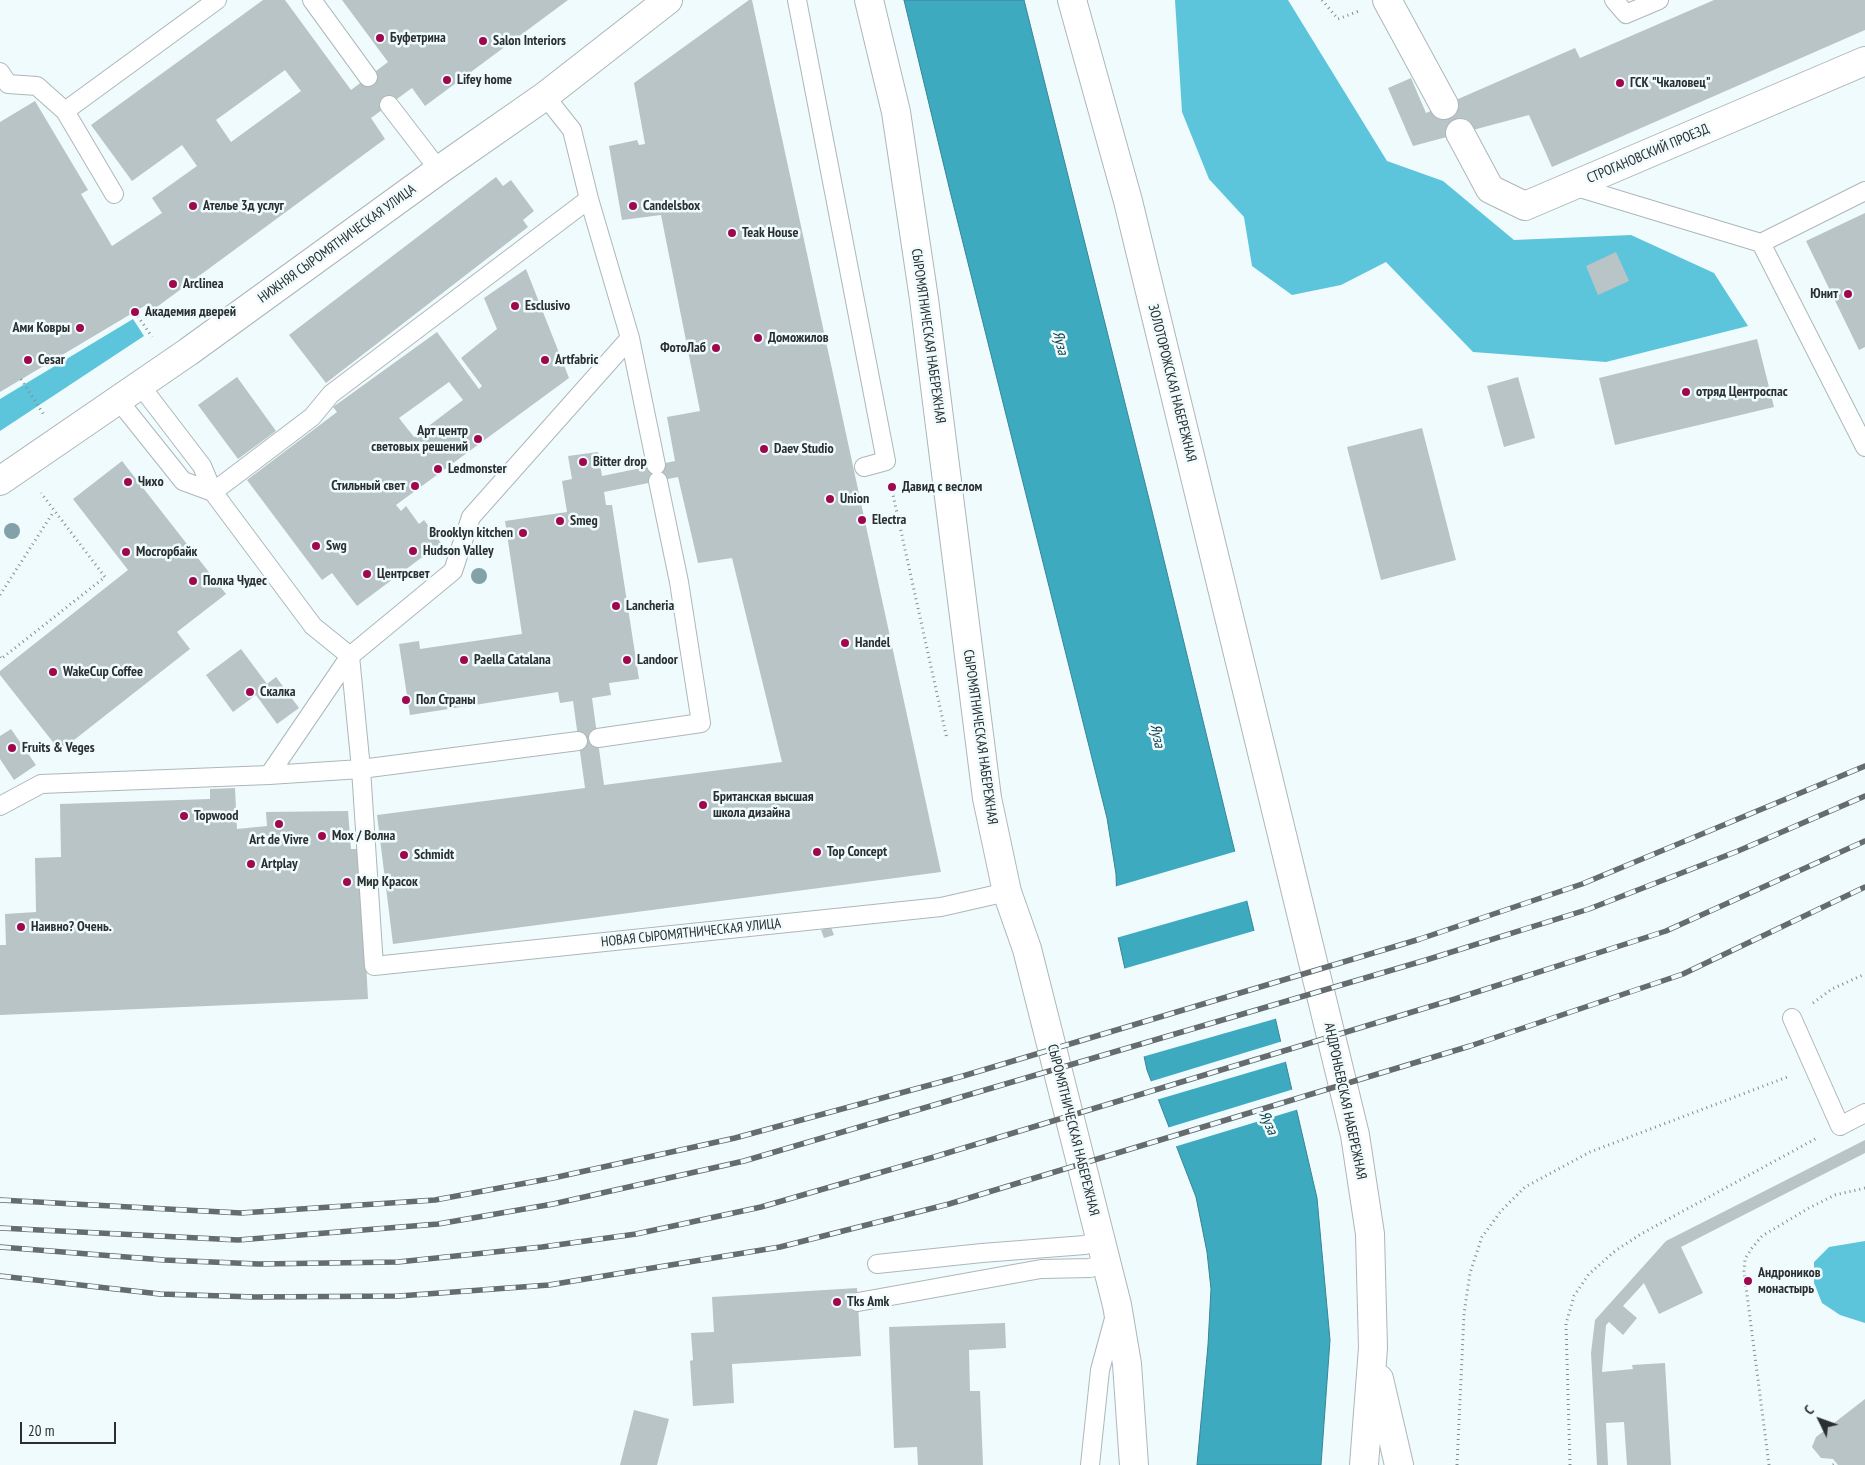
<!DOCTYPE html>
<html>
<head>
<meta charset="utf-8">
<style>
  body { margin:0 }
  #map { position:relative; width:1865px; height:1465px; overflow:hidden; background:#f0fbfe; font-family:"PT Sans Narrow",sans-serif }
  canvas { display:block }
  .north { position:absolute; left:1795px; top:1395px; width:50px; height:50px; -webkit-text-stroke:4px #f0fbfe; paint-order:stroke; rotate:312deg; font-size:14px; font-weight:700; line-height:20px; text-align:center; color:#2b2f30 }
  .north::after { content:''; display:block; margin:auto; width:18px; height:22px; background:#2b2f30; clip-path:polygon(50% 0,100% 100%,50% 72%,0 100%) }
  .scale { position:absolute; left:20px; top:1422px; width:96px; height:22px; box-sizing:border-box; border:2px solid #2b2f30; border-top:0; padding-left:6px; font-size:15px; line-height:18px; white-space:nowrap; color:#2b2f30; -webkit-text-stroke:4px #f0fbfe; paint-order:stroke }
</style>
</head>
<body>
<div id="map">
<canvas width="1865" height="1465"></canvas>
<div class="north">С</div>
<div class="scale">20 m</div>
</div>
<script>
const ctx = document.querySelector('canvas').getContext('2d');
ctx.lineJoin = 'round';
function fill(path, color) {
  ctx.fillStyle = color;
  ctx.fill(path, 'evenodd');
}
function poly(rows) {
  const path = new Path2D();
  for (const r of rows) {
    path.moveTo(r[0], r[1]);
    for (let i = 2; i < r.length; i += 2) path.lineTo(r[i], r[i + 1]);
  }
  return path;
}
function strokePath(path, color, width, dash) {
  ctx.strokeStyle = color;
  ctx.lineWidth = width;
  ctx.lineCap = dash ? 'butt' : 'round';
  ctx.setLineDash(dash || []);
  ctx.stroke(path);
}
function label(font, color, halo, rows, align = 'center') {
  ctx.font = font + ' "PT Sans Narrow",sans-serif';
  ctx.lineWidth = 5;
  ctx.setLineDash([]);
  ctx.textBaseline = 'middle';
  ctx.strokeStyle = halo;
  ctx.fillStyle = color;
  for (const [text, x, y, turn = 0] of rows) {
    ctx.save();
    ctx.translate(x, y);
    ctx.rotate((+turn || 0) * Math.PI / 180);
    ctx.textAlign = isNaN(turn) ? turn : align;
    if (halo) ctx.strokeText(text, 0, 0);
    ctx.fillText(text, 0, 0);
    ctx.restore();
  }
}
const forest = poly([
  [1175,0,1288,0,1387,161,1443,181,1514,240,1631,235,1714,273,1748,326,1606,362,1473,352,1386,262,1341,285,1292,295,1252,266,1244,217,1209,179,1182,112],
  [133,319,144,336,0,431,0,399],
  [1865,1241,1865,1323,1840,1315,1822,1303,1814,1283,1814,1262,1829,1247]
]);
const water = poly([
  [904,0,1024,0,1152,511,1275,1017,1317,1198,1330,1340,1321,1465,1197,1465,1208,1345,1211,1289,1207,1252,1196,1197,1147,1070,1118,937,1116,874,1107,818,950,191,904,0]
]);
const pier = poly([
  [1237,851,1249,900,1116,938,1114,887],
  [1257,930,1278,1018,1142,1057,1123,969],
  [1283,1041,1288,1061,1156,1100,1149,1082],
  [1294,1089,1299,1109,1174,1147,1167,1128]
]);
const building = poly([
  [263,0,285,0,351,90,388,62,342,0,568,0,425,106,412,88,371,118,385,139,150,312,146,305,0,392,0,122,35,101,88,190,81,194,112,246,162,213,152,198,197,166,182,145,132,181,91,125],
  [285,70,301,91,231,142,216,120],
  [749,0,752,0,941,872,393,944,377,815,585,788,573,701,560,703,558,692,410,715,399,644,419,641,420,649,522,634,505,521,567,512,562,481,572,479,568,456,598,452,602,476,675,461,667,417,700,411,661,215,622,220,609,146,637,140,639,145,645,144,634,83],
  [678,477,698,563,732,558,782,762,604,785,592,698,611,695,609,683,639,679,612,505,606,505,604,492],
  [1714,0,1865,0,1865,30,1552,167,1529,115,1413,146,1388,88,1411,78,1426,113,1575,48,1580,58],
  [496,177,503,186,511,180,534,211,523,220,528,227,326,383,289,335],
  [1865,213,1865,347,1859,350,1806,241],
  [1616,252,1629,281,1598,295,1586,266],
  [526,269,569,378,396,505,401,511,406,506,419,524,424,520,441,543,357,606,332,573,322,580,247,480,337,412,333,407,437,332,479,389,482,386,461,358,497,329,484,298],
  [449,382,463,400,414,437,399,418],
  [1757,339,1774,407,1615,445,1599,378],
  [237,377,276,431,238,459,198,405],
  [1518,377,1535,438,1504,447,1487,386],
  [1422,428,1456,560,1381,580,1347,447],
  [122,461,226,594,177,632,190,649,60,751,0,675,0,671,128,570,73,499],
  [241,649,267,684,276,677,299,708,277,724,256,695,233,712,206,675],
  [11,729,36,765,14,780,0,759,0,736],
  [235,788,237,829,267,826,266,812,348,811,351,849,360,849,368,999,0,1015,0,945,6,945,5,914,36,912,35,858,61,857,60,804,210,799,210,789],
  [831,927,834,935,824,938,821,930],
  [1865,1140,1865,1153,1681,1247,1703,1293,1659,1314,1644,1283,1623,1306,1637,1318,1623,1335,1609,1322,1606,1325,1602,1372,1633,1369,1632,1365,1665,1363,1671,1465,1627,1465,1624,1422,1606,1423,1608,1465,1597,1465,1591,1353,1595,1320,1666,1241],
  [857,1288,861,1356,732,1364,734,1403,693,1406,690,1361,693,1360,691,1333,714,1332,712,1297],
  [1005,1323,1006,1348,969,1350,970,1391,980,1391,983,1465,918,1465,917,1447,894,1448,889,1327],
  [1865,1399,1865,1465,1838,1465,1833,1459,1821,1458,1812,1447,1816,1437],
  [634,1410,669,1419,657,1465,620,1465]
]);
const path = poly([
  [1322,0,1338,19,1359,11],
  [135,312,152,337],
  [21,379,44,415],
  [891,486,947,739],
  [0,595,54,511],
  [0,657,1,659,105,577,41,493],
  [1813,1003,1832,989,1865,974],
  [1457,1465,1464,1314,1470,1273,1482,1237,1501,1211,1525,1187,1590,1152,1790,1076],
  [1570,1465,1566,1324,1574,1296,1589,1274,1615,1251,1641,1234,1817,1138],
  [1769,1465,1744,1271,1745,1259,1752,1248,1762,1236,1809,1208,1835,1195,1865,1188],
  [1833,1465,1836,1463]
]);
const service = poly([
  [312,0,368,77],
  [797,0,886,461,864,467],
  [1614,0,1626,14,1659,0],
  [0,72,8,84,37,86,65,111,217,0],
  [545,96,572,130,589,199,630,338,656,465],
  [389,105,439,170],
  [65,111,114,194],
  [1573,186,1761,243,1865,191],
  [1761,243,1865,447],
  [140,385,202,466,213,492,313,626,350,656,361,769,374,966,941,907,1007,892],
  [119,401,183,481,213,492],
  [213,492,312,417,331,394,589,199],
  [598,738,701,723,679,582,658,481],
  [269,775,350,656,453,571,471,517,630,338],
  [0,806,41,784,269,775,361,769,578,741],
  [1792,1018,1840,1126,1865,1113],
  [877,1264,982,1253,1085,1245,1101,1239],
  [858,1302,1041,1269,1090,1268,1107,1263],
  [1090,1465,1100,1370,1115,1315]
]);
const minor = poly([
  [1387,0,1444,105],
  [1460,133,1490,189,1525,206,1865,61],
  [0,481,188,352,439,170,545,96,668,0]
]);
const secondary = poly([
  [869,0,896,112,924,299,987,798,1007,892,1027,949,1117,1305,1127,1364,1134,1465],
  [1072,0,1128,201,1355,1135,1370,1234,1373,1348,1364,1465],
  [1379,1379,1399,1465]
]);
const rail = poly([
  [0,1200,241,1213,435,1200,553,1178,735,1138,963,1076,1420,939,1582,884,1865,766],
  [0,1228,238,1240,438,1224,553,1204,744,1161,1426,960,1589,909,1738,851,1865,796],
  [0,1247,164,1260,259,1264,398,1262,542,1247,636,1234,761,1207,934,1157,1455,999,1666,931,1865,841],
  [0,1276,160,1294,255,1297,399,1296,549,1285,780,1247,949,1204,1470,1046,1683,974,1865,887]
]);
const trees = [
  [12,531],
  [479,576]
];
const markers = [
  [380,38,5,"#a0084d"],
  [483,41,5,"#a0084d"],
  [447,80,5,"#a0084d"],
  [1620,83,5,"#a0084d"],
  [193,206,5,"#a0084d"],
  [633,206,5,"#a0084d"],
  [732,233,5,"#a0084d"],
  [173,284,5,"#a0084d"],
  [1848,294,5,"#a0084d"],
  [515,306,5,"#a0084d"],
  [135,312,5,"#a0084d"],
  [80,328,5,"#a0084d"],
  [758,338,5,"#a0084d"],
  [716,348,5,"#a0084d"],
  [28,360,5,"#a0084d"],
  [545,360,5,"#a0084d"],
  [1686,392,5,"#a0084d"],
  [478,439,5,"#a0084d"],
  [764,449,5,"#a0084d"],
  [583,462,5,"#a0084d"],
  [438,469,5,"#a0084d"],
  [128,482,5,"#a0084d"],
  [415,486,5,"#a0084d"],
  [892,487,5,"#a0084d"],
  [830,499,5,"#a0084d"],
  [862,520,5,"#a0084d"],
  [560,521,5,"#a0084d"],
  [523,533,5,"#a0084d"],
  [316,546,5,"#a0084d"],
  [413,551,5,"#a0084d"],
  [126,552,5,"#a0084d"],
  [367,574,5,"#a0084d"],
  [193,581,5,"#a0084d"],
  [616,606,5,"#a0084d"],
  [845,643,5,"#a0084d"],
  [464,660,5,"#a0084d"],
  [627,660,5,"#a0084d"],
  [53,672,5,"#a0084d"],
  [250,692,5,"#a0084d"],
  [406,700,5,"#a0084d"],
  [12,748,5,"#a0084d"],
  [703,805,5,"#a0084d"],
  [184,816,5,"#a0084d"],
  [279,824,5,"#a0084d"],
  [322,836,5,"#a0084d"],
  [817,852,5,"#a0084d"],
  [404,855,5,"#a0084d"],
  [251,864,5,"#a0084d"],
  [347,882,5,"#a0084d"],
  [21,927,5,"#a0084d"],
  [1748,1281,5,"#a0084d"],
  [837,1302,5,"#a0084d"]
];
const poiNames = [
  ["Буфетрина",390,38],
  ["Salon Interiors",493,41],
  ["Lifey home",457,80],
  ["ГСК \"Чкаловец\"",1630,83],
  ["Ателье 3д услуг",203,206],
  ["Candelsbox",643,206],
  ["Teak House",742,233],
  ["Arclinea",183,284],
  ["Юнит",1838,294,"right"],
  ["Esclusivo",525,306],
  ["Академия дверей",145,312],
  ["Ами Ковры",70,328,"right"],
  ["Доможилов",768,338],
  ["ФотоЛаб",706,348,"right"],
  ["Cesar",38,360],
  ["Artfabric",555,360],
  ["отряд Центроспас",1696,392],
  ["Арт центр",468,431,"right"],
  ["световых решений",468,447,"right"],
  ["Daev Studio",774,449],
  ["Bitter drop",593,462],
  ["Ledmonster",448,469],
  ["Чихо",138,482],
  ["Стильный свет",405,486,"right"],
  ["Давид с веслом",902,487],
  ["Union",840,499],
  ["Electra",872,520],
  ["Smeg",570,521],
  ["Brooklyn kitchen",513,533,"right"],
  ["Swg",326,546],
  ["Hudson Valley",423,551],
  ["Мосгорбайк",136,552],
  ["Центрсвет",377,574],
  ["Полка Чудес",203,581],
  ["Lancheria",626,606],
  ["Handel",855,643],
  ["Paella Catalana",474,660],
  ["Landoor",637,660],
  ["WakeCup Coffee",63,672],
  ["Скалка",260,692],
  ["Пол Страны",416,700],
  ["Fruits & Veges",22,748],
  ["Британская высшая",713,797],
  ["школа дизайна",713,813],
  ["Topwood",194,816],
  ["Мох / Волна",332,836],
  ["Art de Vivre",279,840,"center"],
  ["Top Concept",827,852],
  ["Schmidt",414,855],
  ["Artplay",261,864],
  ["Мир Красок",357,882],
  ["Наивно? Очень.",31,927],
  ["Андроников",1758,1273],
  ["монастырь",1758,1289],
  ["Tks Amk",847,1302]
];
const streetNames = [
  ["СТРОГАНОВСКИЙ ПРОЕЗД",1648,154,-23],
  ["НИЖНЯЯ СЫРОМЯТНИЧЕСКАЯ УЛИЦА",337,244,-36],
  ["СЫРОМЯТНИЧЕСКАЯ НАБЕРЕЖНАЯ",928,336,82],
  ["ЗОЛОТОРОЖСКАЯ НАБЕРЕЖНАЯ",1172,383,76],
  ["СЫРОМЯТНИЧЕСКАЯ НАБЕРЕЖНАЯ",980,737,82],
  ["НОВАЯ СЫРОМЯТНИЧЕСКАЯ УЛИЦА",691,933,-6],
  ["АНДРОНЬЕВСКАЯ НАБЕРЕЖНАЯ",1345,1101,78],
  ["СЫРОМЯТНИЧЕСКАЯ НАБЕРЕЖНАЯ",1073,1130,76]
];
const waterNames = [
  ["Яуза",1060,343,76],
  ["Яуза",1157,736,79],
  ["Яуза",1268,1123,65]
];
fill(forest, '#5dc5db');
fill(water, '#3eaabf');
strokePath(water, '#388594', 1);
fill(pier, '#f0fbfe');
fill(building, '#b9c4c6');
strokePath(service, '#adb7b9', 20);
strokePath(minor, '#adb7b9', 30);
strokePath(secondary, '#adb7b9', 30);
strokePath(path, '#858c8e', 3, [1, 4]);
strokePath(service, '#fff', 18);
strokePath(minor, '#fff', 28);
strokePath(secondary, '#fff', 28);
strokePath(rail, '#666c6e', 5.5);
strokePath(rail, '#f0fbfe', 4, [11]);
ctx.fillStyle = '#83a1a8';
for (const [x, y] of trees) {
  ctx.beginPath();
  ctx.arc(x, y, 8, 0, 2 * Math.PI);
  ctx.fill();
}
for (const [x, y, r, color] of markers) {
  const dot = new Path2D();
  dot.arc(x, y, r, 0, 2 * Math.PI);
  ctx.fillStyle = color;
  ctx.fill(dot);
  strokePath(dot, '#f0fbfe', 2);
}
label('bold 14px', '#2b2f30', '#f0fbfe', poiNames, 'left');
label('14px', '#2b2f30', '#f0fbfe', streetNames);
label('italic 15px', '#083b44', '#f0fbfe', waterNames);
</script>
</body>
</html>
